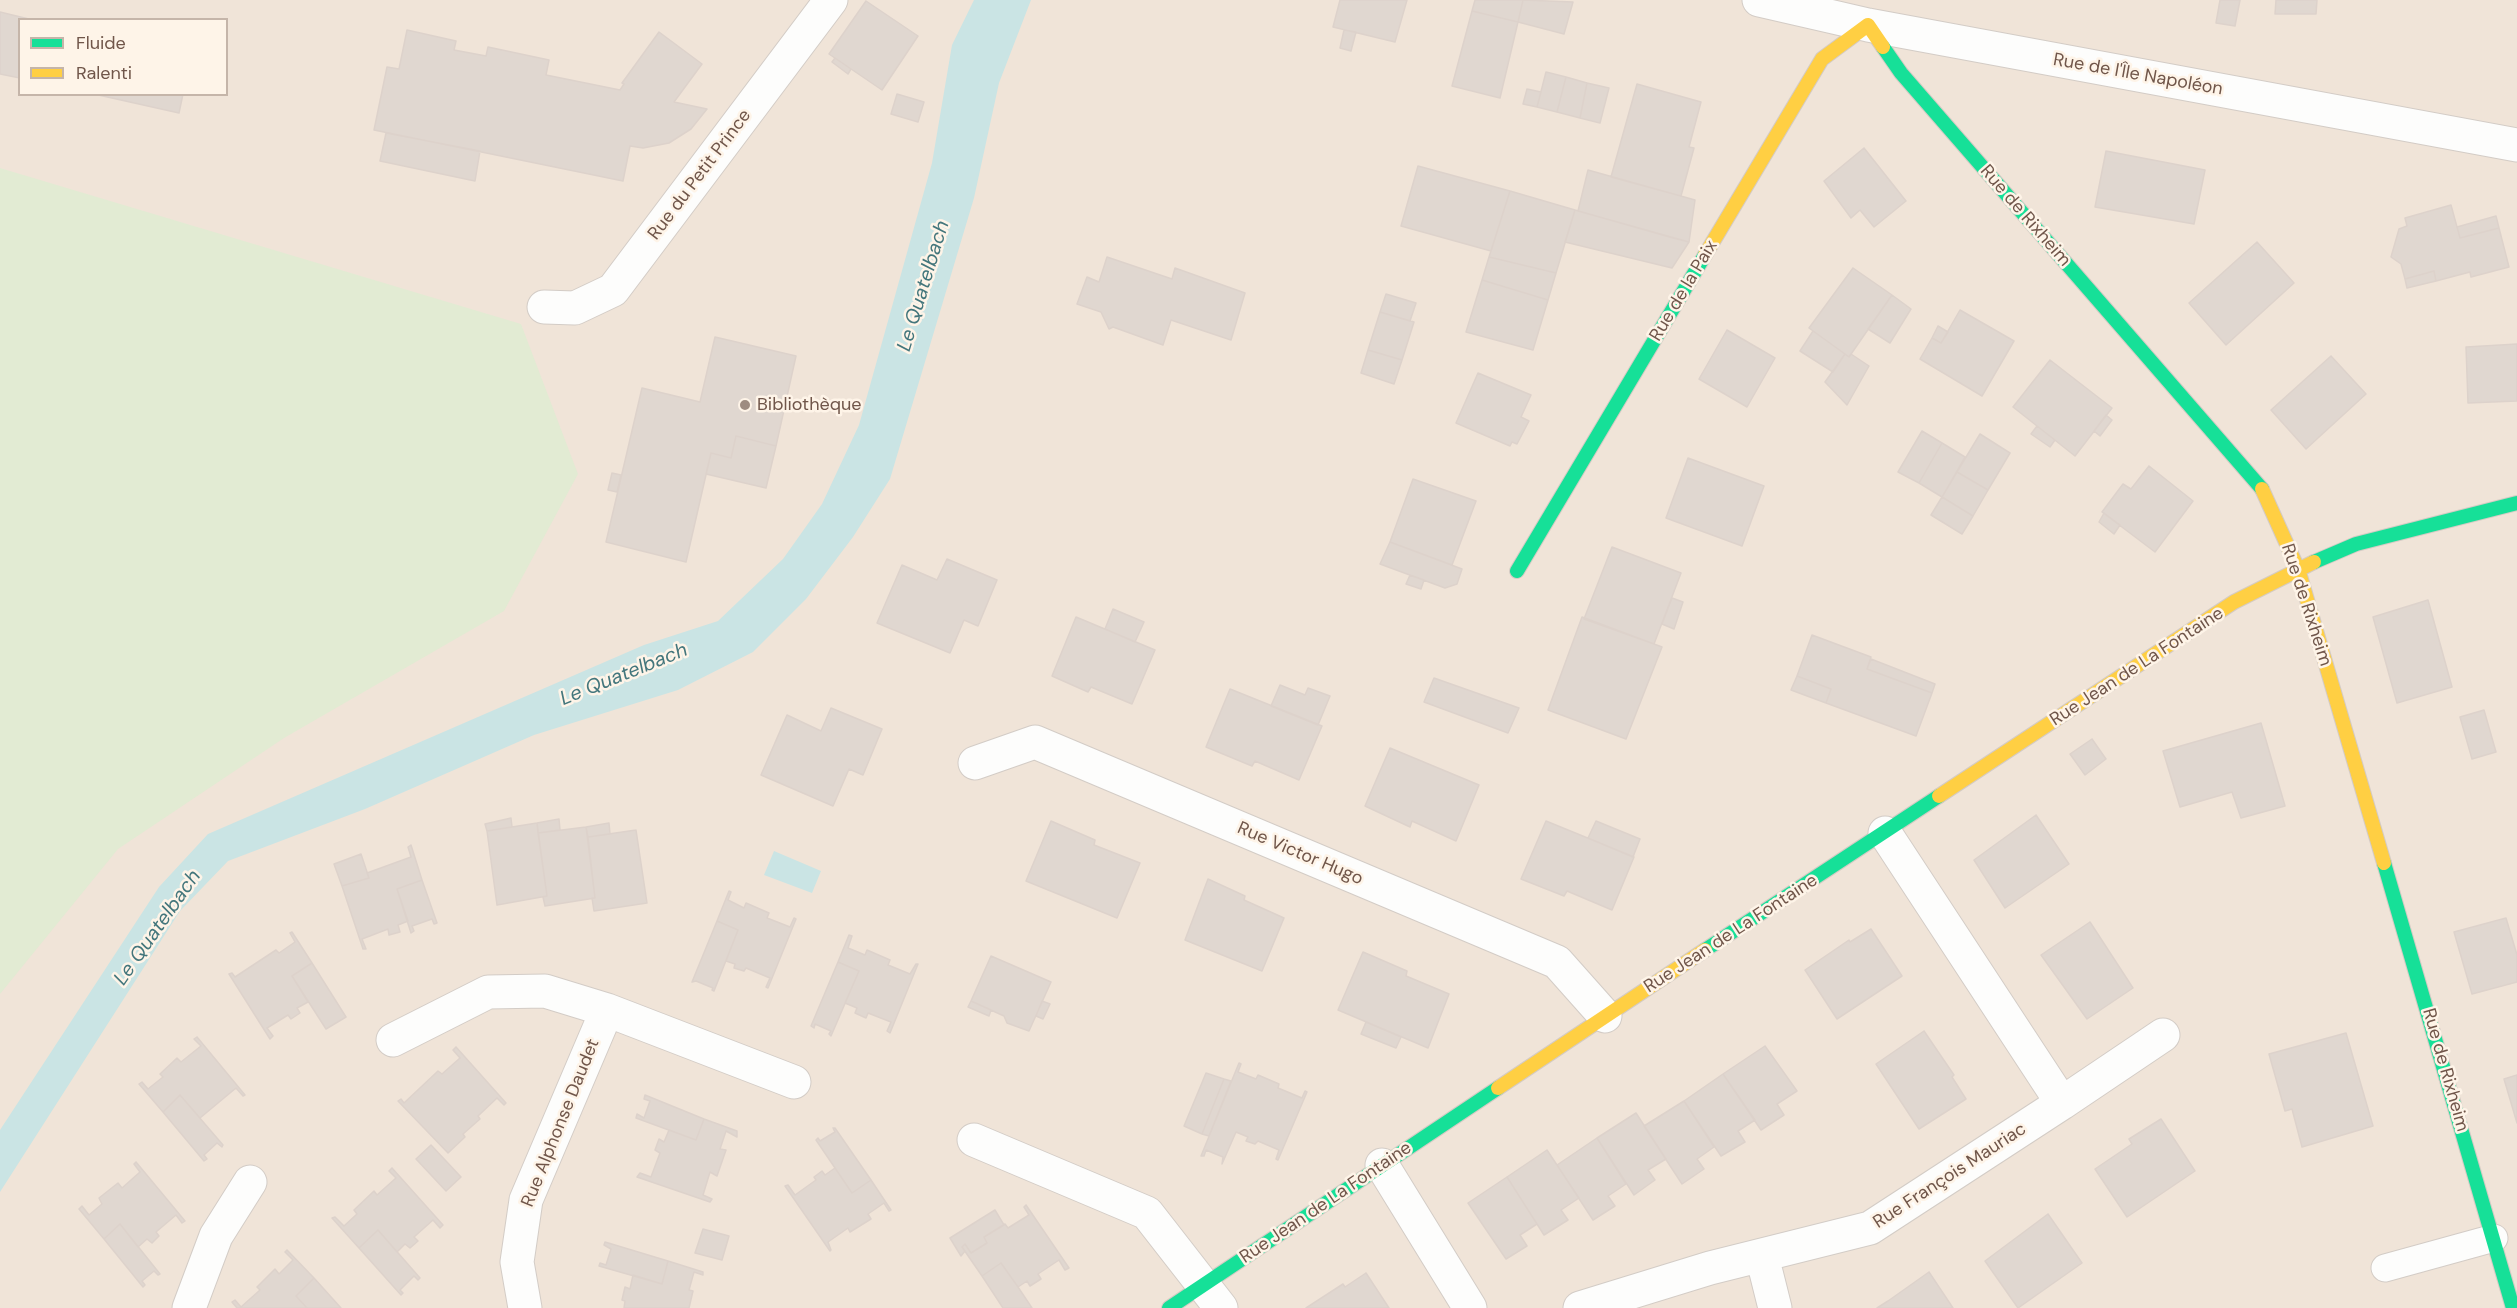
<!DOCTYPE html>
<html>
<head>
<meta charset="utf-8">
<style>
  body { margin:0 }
  #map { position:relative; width:2517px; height:1308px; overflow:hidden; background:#f4efe8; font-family:"DM Sans",sans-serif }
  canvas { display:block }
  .legend { position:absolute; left:18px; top:18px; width:210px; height:78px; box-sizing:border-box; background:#fef4e8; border:2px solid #c5b5a9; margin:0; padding:8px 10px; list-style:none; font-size:18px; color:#70564a }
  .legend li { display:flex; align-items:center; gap:12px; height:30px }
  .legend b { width:30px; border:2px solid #c5b5a9 }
</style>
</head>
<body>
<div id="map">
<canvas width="2517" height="1308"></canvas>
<ul class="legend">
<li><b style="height:8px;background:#16e098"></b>Fluide</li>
<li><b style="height:8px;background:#ffcf43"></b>Ralenti</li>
</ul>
</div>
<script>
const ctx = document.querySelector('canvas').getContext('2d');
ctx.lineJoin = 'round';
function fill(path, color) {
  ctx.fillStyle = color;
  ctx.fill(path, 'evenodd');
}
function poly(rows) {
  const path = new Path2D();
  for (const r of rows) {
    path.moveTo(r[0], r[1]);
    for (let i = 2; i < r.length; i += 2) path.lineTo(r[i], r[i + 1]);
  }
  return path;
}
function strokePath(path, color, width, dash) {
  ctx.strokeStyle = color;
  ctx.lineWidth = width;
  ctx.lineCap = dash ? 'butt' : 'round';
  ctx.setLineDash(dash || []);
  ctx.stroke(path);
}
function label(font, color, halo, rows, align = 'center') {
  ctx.font = font + ' "DM Sans",sans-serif';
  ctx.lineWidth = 5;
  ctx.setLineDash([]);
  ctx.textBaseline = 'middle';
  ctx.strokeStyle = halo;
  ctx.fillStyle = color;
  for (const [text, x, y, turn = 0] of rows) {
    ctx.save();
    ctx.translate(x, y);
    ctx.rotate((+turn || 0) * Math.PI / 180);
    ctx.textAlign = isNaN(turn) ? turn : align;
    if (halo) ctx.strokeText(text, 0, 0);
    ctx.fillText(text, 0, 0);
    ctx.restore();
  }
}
const residential = poly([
  [0,0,2517,0,2517,1308,0,1308],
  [20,20,226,20,226,94,20,94]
]);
const green = poly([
  [0,168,521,324,578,474,504,611,284,738,118,849,0,994]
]);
const water = poly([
  [974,0,1031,0,999,83,974,198,890,479,853,537,806,599,753,652,678,690,534,735,365,809,228,861,180,911,0,1192,0,1130,159,887,208,834,644,645,718,621,783,559,822,504,859,425,932,163,952,45],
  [774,851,821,871,812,893,764,875]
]);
const building = poly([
  [1340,0,1407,0,1395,42,1333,27,1340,0],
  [1475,0,1523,0,1518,22,1472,11,1475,0],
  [1523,0,1573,2,1564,34,1518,22,1523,0],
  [2220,0,2240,0,2235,26,2216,23,2220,0],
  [2276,0,2317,0,2316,14,2275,14,2276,0],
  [866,1,918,36,882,90,829,54,866,1],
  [1472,11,1518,22,1500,98,1452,86,1472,11],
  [0,12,33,20,20,20,20,78,0,74,0,12],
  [407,30,456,41,454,50,486,56,488,47,549,60,546,75,620,90,624,84,622,83,659,32,702,64,674,102,707,109,691,129,669,143,643,148,630,146,623,181,374,130,387,67,399,69,407,30],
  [1344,30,1356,32,1351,51,1340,48,1344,30],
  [835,58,851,69,848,74,832,62,835,58],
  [1546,72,1566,77,1557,112,1537,107,1546,72],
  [1566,77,1587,83,1580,118,1557,112,1566,77],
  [1587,83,1609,88,1600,123,1580,118,1587,83],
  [1637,84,1701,102,1689,147,1694,148,1681,196,1611,177,1637,84],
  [1527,89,1541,92,1537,107,1523,104,1527,89],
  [94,94,183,94,179,113,94,94],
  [897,94,924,102,918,122,891,114,897,94],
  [386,133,480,151,475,181,380,161,386,133],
  [1864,148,1906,201,1874,227,1860,210,1851,218,1824,181,1864,148],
  [2106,151,2205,170,2194,224,2095,207,2106,151],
  [1418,166,1510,191,1491,251,1401,226,1418,166],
  [1588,170,1695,200,1689,242,1578,211,1588,170],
  [1510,191,1575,210,1556,273,1489,257,1510,191],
  [2451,205,2460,238,2499,228,2509,267,2471,277,2470,272,2436,281,2434,271,2405,279,2401,264,2391,257,2399,229,2407,226,2405,218,2451,205],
  [1575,210,1673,238,1689,242,1672,268,1565,242,1575,210],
  [2496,216,2499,228,2460,238,2457,227,2496,216],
  [2257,242,2294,283,2226,345,2189,303,2257,242],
  [1107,257,1172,279,1175,268,1245,293,1231,340,1171,320,1163,345,1113,327,1109,329,1101,312,1077,304,1087,277,1099,282,1107,257],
  [1489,257,1556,273,1548,300,1482,280,1489,257],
  [1853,268,1892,295,1849,357,1809,328,1853,268],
  [2434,271,2436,281,2407,288,2405,279,2434,271],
  [1482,280,1548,300,1533,350,1466,332,1482,280],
  [1386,294,1416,303,1410,321,1380,312,1386,294],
  [1892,295,1911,309,1890,343,1868,329,1892,295],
  [1960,310,2014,341,1982,396,1920,359,1932,338,1941,343,1960,310],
  [1380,312,1414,322,1402,360,1368,350,1380,312],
  [1938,326,1948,332,1941,343,1932,338,1938,326],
  [1727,330,1775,358,1747,407,1699,379,1727,330],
  [1813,331,1845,354,1833,372,1800,351,1813,331],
  [715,337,796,356,776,446,736,436,731,458,711,453,686,562,606,542,642,388,700,402,715,337],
  [2517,344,2517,401,2468,403,2466,347,2517,344],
  [1368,350,1402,360,1394,384,1361,373,1368,350],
  [1845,354,1849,357,1851,354,1869,366,1847,405,1825,382,1845,354],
  [2331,356,2366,394,2306,449,2271,410,2331,356],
  [2050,360,2112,408,2075,456,2013,407,2050,360],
  [1478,373,1531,395,1521,417,1529,421,1517,444,1512,442,1510,446,1456,423,1478,373],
  [2106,415,2112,420,2100,436,2094,431,2106,415],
  [2037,426,2055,440,2050,447,2031,434,2037,426],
  [1922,431,1942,443,1919,483,1898,472,1922,431],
  [1980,434,2010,453,1988,490,1957,472,1980,434],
  [736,436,776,446,766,488,706,474,711,453,731,458,736,436],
  [1942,443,1965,457,1942,497,1919,483,1942,443],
  [1688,458,1764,486,1742,546,1666,518,1688,458],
  [2149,466,2193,501,2155,552,2102,512,2123,484,2131,489,2149,466],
  [1957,472,1988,490,1973,516,1942,497,1957,472],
  [612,473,621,475,617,492,608,490,612,473],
  [1413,479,1476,501,1452,565,1390,542,1413,479],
  [1942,497,1973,516,1962,534,1931,515,1942,497],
  [2104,513,2120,525,2114,534,2099,522,2104,513],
  [1390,542,1462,569,1457,584,1445,588,1380,564,1390,542],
  [1612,547,1681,573,1654,644,1584,619,1612,547],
  [947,559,997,580,978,626,964,620,950,653,877,623,902,565,937,580,947,559],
  [1410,575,1424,580,1421,589,1406,584,1410,575],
  [1672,598,1683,602,1674,629,1662,624,1672,598],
  [2428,600,2452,687,2397,703,2373,617,2428,600],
  [1113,609,1144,622,1135,642,1105,629,1113,609],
  [1076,617,1155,650,1132,704,1091,687,1088,692,1052,676,1076,617],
  [1582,617,1662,647,1626,739,1548,710,1582,617],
  [1812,635,1871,657,1867,669,1932,693,1916,736,1826,703,1831,689,1797,676,1812,635],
  [1871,659,1935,684,1932,693,1867,669,1871,659],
  [1797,676,1831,689,1826,703,1791,690,1797,676],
  [1434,678,1519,708,1508,733,1424,702,1434,678],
  [1280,685,1305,695,1308,688,1330,696,1318,725,1271,706,1280,685],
  [1230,689,1322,726,1299,780,1255,761,1252,766,1206,747,1230,689],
  [831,708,882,729,863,775,849,769,833,806,761,775,787,715,821,731,831,708],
  [2484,710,2496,752,2472,759,2460,717,2484,710],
  [2261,723,2285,806,2241,818,2232,792,2180,807,2163,751,2261,723],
  [2092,739,2106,759,2085,775,2070,754,2092,739],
  [1390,748,1479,785,1456,841,1412,821,1410,827,1365,806,1390,748],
  [2036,815,2069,864,2005,908,1974,860,2036,815],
  [511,818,512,827,487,831,485,824,511,818],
  [559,819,560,830,538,833,537,823,559,819],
  [1051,821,1095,840,1094,845,1140,863,1117,918,1026,881,1051,821],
  [1546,821,1634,857,1612,910,1567,891,1564,896,1521,879,1546,821],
  [1596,821,1640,839,1633,857,1588,838,1596,821],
  [537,823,547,896,497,905,487,831,537,823],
  [609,823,610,834,588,837,586,827,609,823],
  [586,827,595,898,545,906,543,897,547,896,538,833,586,827],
  [636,830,647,903,594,911,592,898,595,898,588,837,636,830],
  [411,845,422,880,397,889,408,921,398,925,400,932,389,935,388,929,362,939,366,949,363,949,342,886,369,878,367,873,411,857,408,847,411,845],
  [361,854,369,878,342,886,334,864,361,854],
  [1208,879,1245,896,1244,900,1284,918,1262,971,1185,940,1208,879],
  [422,880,437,923,434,924,432,919,412,926,414,931,411,933,397,889,422,880],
  [729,891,731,892,728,900,744,908,746,903,769,913,767,918,790,927,794,918,796,919,768,988,766,987,770,978,746,968,744,971,734,968,735,964,726,961,738,930,717,921,729,891],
  [2506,918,2517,955,2517,982,2472,994,2454,932,2506,918],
  [717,921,738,930,714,991,712,990,713,988,696,981,692,982,717,921],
  [2090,922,2133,988,2087,1019,2041,955,2090,922],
  [1871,929,1902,976,1837,1019,1805,970,1849,940,1850,942,1871,929],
  [292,932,312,963,292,976,308,1002,297,1008,300,1013,291,1019,288,1015,267,1028,273,1036,270,1039,229,974,232,973,235,977,276,950,279,953,295,942,290,933,292,932],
  [849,935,852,936,848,948,865,955,867,950,890,960,888,965,910,974,916,964,918,964,890,1033,887,1031,891,1022,868,1013,866,1018,855,1013,857,1008,845,1003,859,971,838,962,849,935],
  [1363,952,1407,971,1406,976,1449,994,1428,1048,1338,1010,1363,952],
  [991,956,1051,982,1029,1031,1007,1023,1004,1016,971,1001,991,956],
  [838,962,859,971,831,1036,829,1034,831,1031,815,1024,814,1028,811,1026,838,962],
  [312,963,346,1017,326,1029,292,976,312,963],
  [971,1001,991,1010,989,1016,968,1007,971,1001],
  [1042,1001,1050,1004,1043,1019,1036,1016,1042,1001],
  [1366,1022,1401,1037,1396,1048,1361,1034,1366,1022],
  [1924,1031,1954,1075,1952,1077,1966,1099,1919,1129,1876,1064,1924,1031],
  [2346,1033,2373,1126,2302,1147,2292,1109,2285,1111,2269,1054,2346,1033],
  [197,1037,245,1095,243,1096,236,1088,200,1118,180,1095,163,1112,139,1084,142,1082,148,1089,163,1077,160,1074,177,1058,181,1062,201,1046,194,1039,197,1037],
  [1765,1046,1797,1091,1777,1104,1784,1115,1761,1130,1723,1074,1765,1046],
  [456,1047,506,1103,504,1105,497,1098,478,1116,480,1119,463,1134,465,1137,448,1153,398,1101,401,1099,404,1103,438,1071,442,1074,460,1058,453,1050,456,1047],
  [1239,1063,1241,1064,1238,1072,1256,1079,1258,1075,1279,1084,1278,1088,1302,1098,1305,1091,1307,1092,1278,1160,1276,1159,1279,1150,1258,1141,1255,1144,1246,1141,1248,1137,1236,1132,1222,1164,1223,1157,1206,1150,1204,1156,1201,1156,1239,1063],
  [1206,1073,1224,1079,1202,1134,1184,1126,1206,1073],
  [1723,1074,1755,1120,1738,1131,1745,1142,1721,1156,1684,1101,1723,1074],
  [2517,1075,2517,1123,2504,1079,2517,1075],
  [1224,1079,1231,1081,1209,1136,1202,1134,1224,1079],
  [180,1095,223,1145,222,1147,217,1143,204,1155,207,1159,204,1161,163,1112,180,1095],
  [645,1095,704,1119,696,1140,636,1118,637,1114,644,1118,650,1101,644,1099,645,1095],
  [1684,1101,1714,1147,1697,1159,1704,1169,1682,1184,1644,1126,1684,1101],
  [1636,1113,1666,1159,1648,1170,1655,1180,1634,1195,1597,1138,1636,1113],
  [704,1119,737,1131,737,1137,726,1131,720,1149,726,1150,717,1176,710,1172,703,1195,712,1199,710,1202,637,1177,640,1173,651,1177,660,1153,655,1150,659,1139,664,1142,669,1130,696,1140,704,1119],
  [2161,1119,2195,1171,2127,1217,2095,1169,2132,1144,2129,1139,2161,1119],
  [833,1128,835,1128,871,1180,852,1193,816,1140,818,1138,820,1141,835,1132,833,1128],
  [1597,1138,1626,1184,1608,1196,1615,1206,1593,1220,1557,1165,1597,1138],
  [431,1145,461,1177,446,1191,416,1159,431,1145],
  [1547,1150,1579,1198,1561,1210,1568,1220,1544,1235,1507,1177,1547,1150],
  [136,1162,185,1221,182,1223,176,1215,156,1232,159,1236,152,1243,147,1239,138,1247,120,1224,104,1239,79,1209,82,1206,89,1215,102,1204,99,1198,118,1183,122,1188,140,1172,134,1164,136,1162],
  [392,1168,443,1225,440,1228,433,1220,414,1237,418,1241,410,1248,405,1244,397,1252,378,1230,359,1248,332,1218,335,1217,344,1226,357,1214,354,1210,374,1191,377,1195,396,1178,389,1171,392,1168],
  [835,1168,852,1193,871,1180,891,1210,889,1211,884,1203,868,1214,871,1219,850,1232,848,1228,828,1242,831,1250,830,1251,785,1186,788,1185,795,1195,816,1180,814,1177,822,1171,825,1175,835,1168],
  [1507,1177,1537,1224,1520,1235,1527,1246,1506,1259,1468,1203,1507,1177],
  [1026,1205,1069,1268,1065,1270,1059,1260,1038,1274,1041,1279,1030,1286,1027,1281,1018,1287,1001,1263,982,1276,962,1247,965,1244,971,1253,987,1243,984,1237,1005,1224,1008,1228,1029,1215,1024,1207,1026,1205],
  [995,1210,1004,1225,984,1237,987,1243,971,1253,965,1244,962,1247,965,1251,961,1256,950,1238,995,1210],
  [2048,1214,2082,1263,2018,1308,1985,1261,2048,1214],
  [120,1224,160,1274,158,1275,154,1271,142,1281,145,1285,143,1287,104,1239,120,1224],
  [703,1229,729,1236,722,1260,695,1253,703,1229],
  [378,1230,420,1278,418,1280,414,1276,400,1290,403,1293,401,1295,359,1248,378,1230],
  [605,1242,668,1261,662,1284,599,1266,600,1263,606,1265,611,1249,604,1245,605,1242],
  [287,1250,314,1278,296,1296,307,1308,237,1308,232,1302,235,1300,241,1307,260,1290,257,1287,275,1269,279,1274,293,1260,285,1252,287,1250],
  [668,1261,703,1272,703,1275,694,1272,689,1290,693,1291,689,1308,624,1308,625,1301,622,1300,625,1287,630,1289,633,1275,662,1284,668,1261],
  [1001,1263,1018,1287,1032,1308,1003,1308,982,1276,1001,1263],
  [1929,1272,1953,1308,1877,1308,1888,1301,1929,1272],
  [1366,1273,1389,1308,1306,1308,1343,1284,1345,1287,1366,1273],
  [314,1278,341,1308,307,1308,296,1296,314,1278]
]);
const lane = poly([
  [2385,1268,2494,1238]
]);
const street = poly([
  [1759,0,1868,25,2517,145],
  [544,307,575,308,613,290,831,0],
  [975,763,1035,742,1557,962,1605,1016],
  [607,1010,794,1082],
  [393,1040,488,992,545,991,607,1010,526,1200,517,1262,525,1308],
  [2062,1103,2163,1035],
  [974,1140,1147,1213,1221,1308],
  [1382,1165,1470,1308],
  [1762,1256,1775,1308],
  [189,1308,216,1236,250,1182],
  [1580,1308,1710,1268,1870,1228,2062,1103,1885,833]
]);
const fast = poly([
  [1883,47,1901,73,2262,489],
  [2314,562,2356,544,2517,503],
  [1517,571,1705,255],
  [2384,863,2513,1308],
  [1705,950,1939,796],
  [1169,1308,1498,1088]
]);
const slow = poly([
  [1705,255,1822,59,1868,25,1883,47],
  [2262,489,2298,569,2384,863],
  [1939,796,2234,602,2314,562],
  [1498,1088,1705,950]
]);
const markers = [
  [745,405,6,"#9e8c81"]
];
const streetNames = [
  ["Rue de l'Île Napoléon",2138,75,10],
  ["Rue du Petit Prince",700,175,-53],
  ["Rue de Rixheim",2025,216,49],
  ["Rue de la Paix",1684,291,-59],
  ["Rue de Rixheim",2306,605,72],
  ["Rue Jean de La Fontaine",2137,667,-33],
  ["Rue Victor Hugo",1300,854,23],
  ["Rue Jean de La Fontaine",1731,934,-33],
  ["Rue de Rixheim",2445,1070,74],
  ["Rue Alphonse Daudet",561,1123,-68],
  ["Rue François Mauriac",1950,1176,-33],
  ["Rue Jean de La Fontaine",1326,1203,-34]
];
const poiNames = [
  ["Bibliothèque",757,405]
];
const waterNames = [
  ["Le Quatelbach",924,286,-73],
  ["Le Quatelbach",624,675,-22],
  ["Le Quatelbach",158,928,-55]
];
fill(residential, '#f0e4d8');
fill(green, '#e2ebd3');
fill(water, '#cae4e4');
fill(building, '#e0d7d0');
strokePath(building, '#ddd2cb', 1.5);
strokePath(lane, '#d3ccc6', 29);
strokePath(street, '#d3ccc6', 35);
strokePath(fast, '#d4cbc4', 16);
strokePath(slow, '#d4cbc4', 16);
strokePath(lane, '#fdfdfc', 27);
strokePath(street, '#fdfdfc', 33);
strokePath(fast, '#16e098', 14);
strokePath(slow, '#ffcf43', 14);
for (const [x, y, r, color] of markers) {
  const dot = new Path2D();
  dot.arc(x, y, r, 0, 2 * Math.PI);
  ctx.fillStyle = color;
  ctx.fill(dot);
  strokePath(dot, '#fef4e8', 2);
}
label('18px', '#70564a', '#fef4e8', streetNames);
label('18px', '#70564a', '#fef4e8', poiNames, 'left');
label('italic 20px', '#43767c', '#fef4e8', waterNames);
</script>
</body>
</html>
